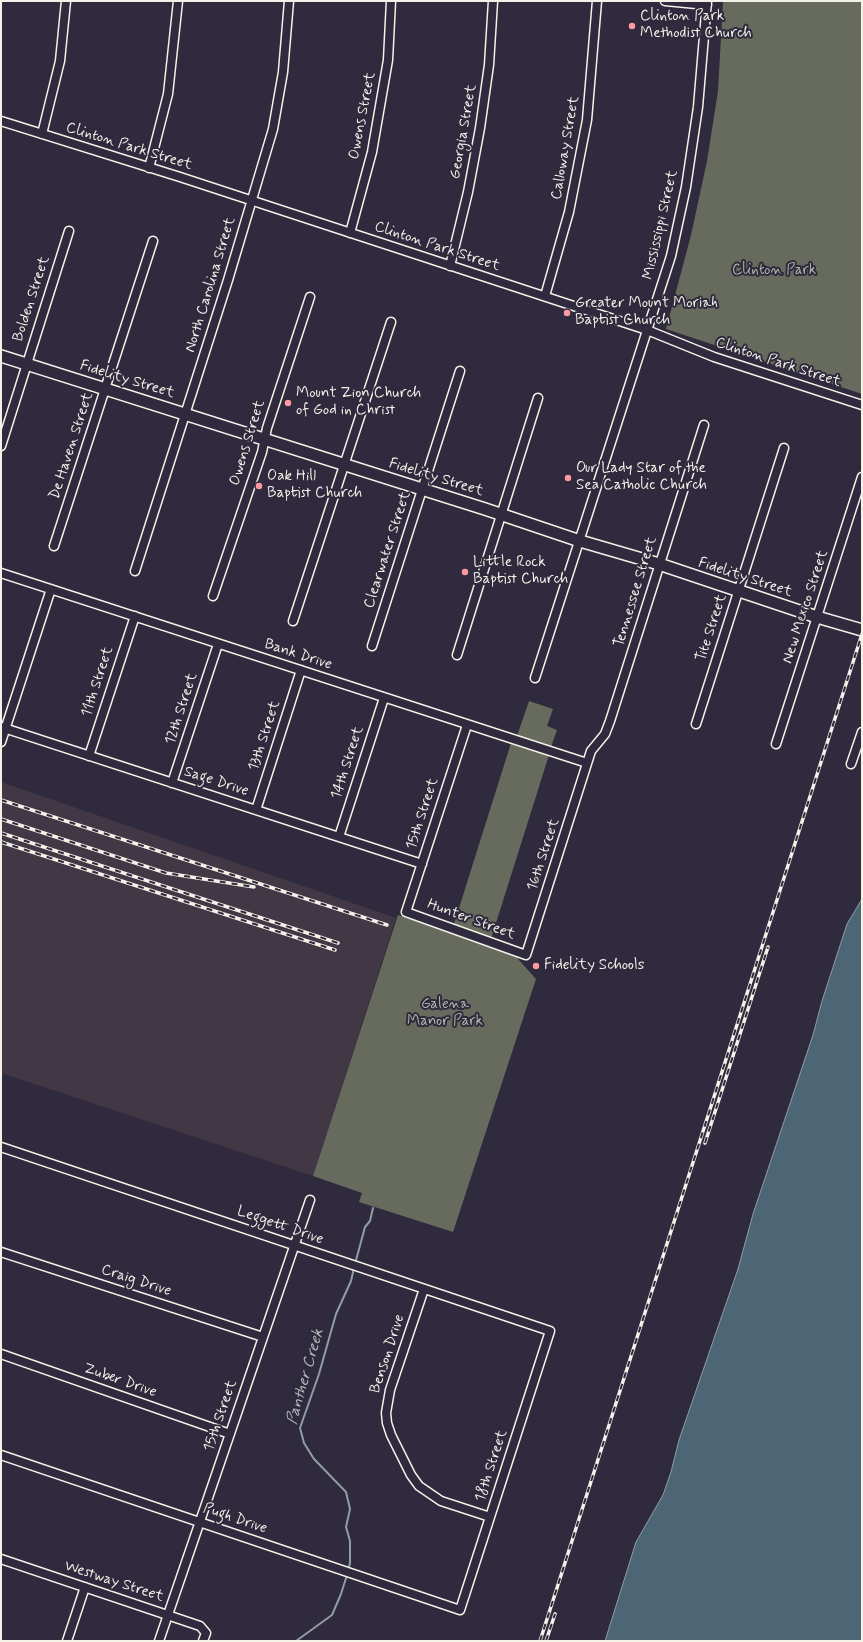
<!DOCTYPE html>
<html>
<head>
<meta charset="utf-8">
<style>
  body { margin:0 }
  #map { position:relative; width:863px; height:1642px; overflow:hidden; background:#2f2a3d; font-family:Mynerve,sans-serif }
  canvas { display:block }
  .frame { position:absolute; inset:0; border:2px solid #f4f1e8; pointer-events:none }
</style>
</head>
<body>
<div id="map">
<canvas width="863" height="1642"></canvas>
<div class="frame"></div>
</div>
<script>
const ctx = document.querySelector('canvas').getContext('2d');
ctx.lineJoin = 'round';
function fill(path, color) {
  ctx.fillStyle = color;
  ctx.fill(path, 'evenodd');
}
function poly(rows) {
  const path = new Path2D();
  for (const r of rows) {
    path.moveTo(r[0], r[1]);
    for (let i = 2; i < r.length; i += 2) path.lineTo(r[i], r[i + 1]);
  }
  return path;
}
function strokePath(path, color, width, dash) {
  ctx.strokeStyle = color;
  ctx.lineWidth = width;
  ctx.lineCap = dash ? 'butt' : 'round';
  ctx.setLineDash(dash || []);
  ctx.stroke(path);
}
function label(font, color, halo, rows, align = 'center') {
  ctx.font = font + ' Mynerve,sans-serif';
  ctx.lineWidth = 4;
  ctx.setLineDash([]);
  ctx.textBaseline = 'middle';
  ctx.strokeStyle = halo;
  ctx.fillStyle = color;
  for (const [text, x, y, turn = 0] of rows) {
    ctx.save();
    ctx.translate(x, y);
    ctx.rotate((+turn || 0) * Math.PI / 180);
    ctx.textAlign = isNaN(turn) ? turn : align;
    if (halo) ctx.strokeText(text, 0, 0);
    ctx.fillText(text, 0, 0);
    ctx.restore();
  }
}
const built = poly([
  [1,782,396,918,313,1176,1,1073]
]);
const green = poly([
  [723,1,862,1,862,394,666,329,691,235,707,161,718,91],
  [529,701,553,709,547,726,557,730,551,747,517,736],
  [511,743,549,755,491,939,453,927],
  [398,915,518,955,518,959,536,979,453,1232,359,1202,362,1193,313,1176]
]);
const water = poly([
  [862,899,862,1641,605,1641,636,1542,663,1495,671,1472,679,1440,738,1269,753,1214,813,1035,822,1001,847,924,862,899]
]);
const stream = poly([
  [355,1264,365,1227,370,1221,373,1208],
  [348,1571,350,1563,350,1541,346,1527,350,1509,346,1492,314,1459,304,1443,300,1428,319,1374,336,1314,351,1281,354,1268],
  [296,1641,332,1615,341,1594,347,1575]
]);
const street = poly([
  [665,1,707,5],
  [1,121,180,177,647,330,714,357,862,405],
  [42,134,60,61,66,1],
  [149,168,168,94,178,1],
  [350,233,372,152,388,60,391,1],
  [450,266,468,192,480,128,489,65,493,1],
  [545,296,569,212,587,120,597,1],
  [1,446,69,231],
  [54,546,153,241],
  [135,571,228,280,273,129,283,72,289,1],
  [1,573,587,763],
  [213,596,262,452,267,428,310,297],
  [293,621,391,322],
  [372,646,460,371],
  [457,655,538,398],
  [535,678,671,256,686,187,698,107,707,1],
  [696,724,784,448],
  [467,725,406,912,526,955,591,751,605,734,610,721,704,425],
  [1,727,422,864],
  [1,742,51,589],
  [776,744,862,477],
  [89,756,135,616],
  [851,764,862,732],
  [172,783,218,644],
  [256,810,301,670],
  [339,837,384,698],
  [1,1147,550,1331,460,1610,1,1455],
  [1,1252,263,1337],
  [424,1289,390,1390,386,1413,387,1423,391,1435,411,1475,419,1486,441,1501,490,1517],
  [1,1354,230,1434],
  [1,1559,200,1626,206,1633,203,1641],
  [67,1641,85,1587],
  [159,1641,310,1200]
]);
const secondary = poly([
  [1,356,485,509,580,541,659,564,817,617,862,630]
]);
const rail = poly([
  [1,800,387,925],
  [1,819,166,873,254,887],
  [1,833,338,943],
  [1,842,335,950],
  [705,1143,768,947],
  [540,1641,862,634],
  [546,1641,555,1614]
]);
const markers = [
  [632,26,4,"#ff9aa2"],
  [567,313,4,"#ff9aa2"],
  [288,403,4,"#ff9aa2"],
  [568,478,4,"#ff9aa2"],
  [259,486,4,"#ff9aa2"],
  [465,572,4,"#ff9aa2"],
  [536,966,4,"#ff9aa2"]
];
const poiNames = [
  ["Clinton Park",640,17],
  ["Methodist Church",640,34],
  ["Greater Mount Moriah",575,304],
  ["Baptist Church",575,321],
  ["Mount Zion Church",296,394],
  ["of God in Christ",296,411],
  ["Our Lady Star of the",576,469],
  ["Sea Catholic Church",576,486],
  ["Oak Hill",267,477],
  ["Baptist Church",267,494],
  ["Little Rock",473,563],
  ["Baptist Church",473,580],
  ["Fidelity Schools",544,966]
];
const streetNames = [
  ["Owens Street",363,116,-79],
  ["Georgia Street",464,132,-80],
  ["Clinton Park Street",129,147,17],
  ["Calloway Street",566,148,-80],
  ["Mississippi Street",661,225,-77],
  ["Clinton Park Street",437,247,18],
  ["North Carolina Street",211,285,-73],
  ["Bolden Street",32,299,-72],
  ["Clinton Park Street",778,363,18],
  ["Fidelity Street",127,380,17],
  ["Owens Street",248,443,-73],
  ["De Haven Street",72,446,-72],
  ["Fidelity Street",436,478,17],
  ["Clearwater Street",388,550,-72],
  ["Fidelity Street",745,578,18],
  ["Tennessee Street",636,592,-73],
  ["New Mexico Street",806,607,-72],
  ["Tite Street",712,628,-72],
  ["Bank Drive",298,655,18],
  ["11th Street",98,682,-72],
  ["12th Street",182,709,-72],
  ["13th Street",265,736,-72],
  ["14th Street",348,763,-72],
  ["Sage Drive",216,782,18],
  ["15th Street",423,814,-72],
  ["16th Street",544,855,-72],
  ["Hunter Street",471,920,20],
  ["Leggett Drive",280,1226,19],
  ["Craig Drive",136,1281,18],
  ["Benson Drive",388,1354,-72],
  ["Zuber Drive",120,1381,19],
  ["15th Street",221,1416,-71],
  ["18th Street",492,1466,-72],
  ["Pugh Drive",235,1519,19],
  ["Westway Street",114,1582,18]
];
const parkNames = [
  ["Clinton Park",774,271],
  ["Galena",445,1005],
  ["Manor Park",445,1022]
];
const waterNames = [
  ["Panther Creek",306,1377,-74]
];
fill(built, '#413745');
fill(green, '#666b5e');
fill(water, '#4d6676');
strokePath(water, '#909ea4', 1);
strokePath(stream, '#909ea4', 2);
strokePath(street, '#f4f1e8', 11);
strokePath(secondary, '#f4f1e8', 14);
strokePath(street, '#2f2a3d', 8);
strokePath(secondary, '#2f2a3d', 11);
strokePath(rail, '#f4f1e8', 3.5);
strokePath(rail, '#2f2a3d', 2, [6]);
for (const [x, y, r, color] of markers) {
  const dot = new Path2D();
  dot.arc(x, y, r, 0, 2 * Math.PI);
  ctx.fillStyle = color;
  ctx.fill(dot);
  strokePath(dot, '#2f2a3d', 1.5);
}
label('15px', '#f4f1e8', '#2f2a3d', poiNames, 'left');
label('15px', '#f4f1e8', '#2f2a3d', streetNames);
label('15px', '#b4b5aa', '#2f2a3d', parkNames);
label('italic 16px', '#b1b9ba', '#2f2a3d', waterNames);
</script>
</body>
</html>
